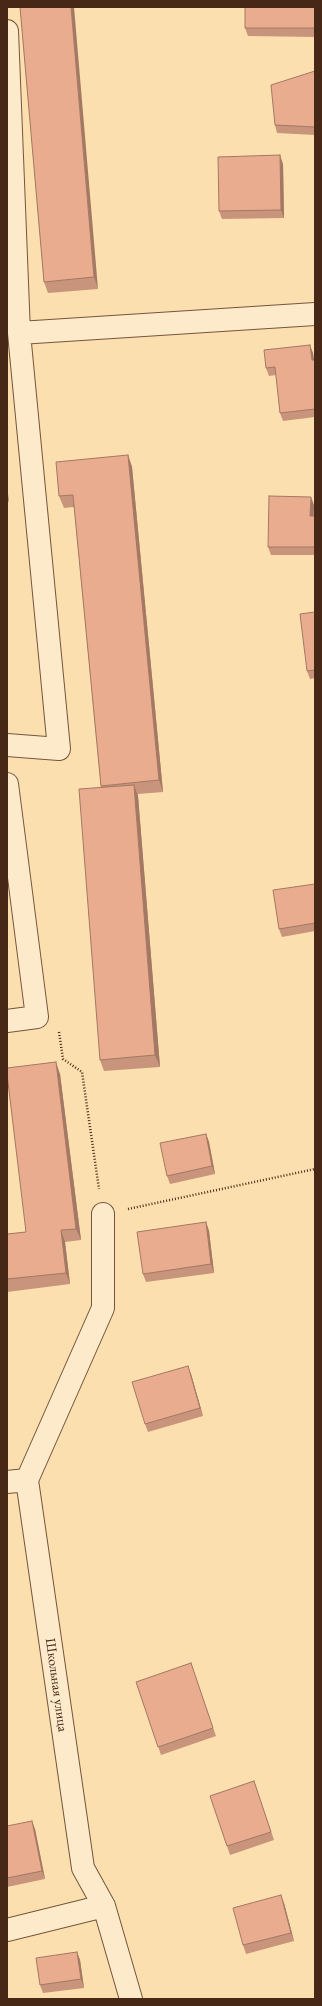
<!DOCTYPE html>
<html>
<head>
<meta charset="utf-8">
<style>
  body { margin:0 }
  #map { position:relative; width:322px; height:2006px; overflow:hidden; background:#fcdfaf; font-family:"EB Garamond",serif }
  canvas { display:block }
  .frame { position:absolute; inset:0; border:8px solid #472817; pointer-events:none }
</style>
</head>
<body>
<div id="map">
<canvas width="322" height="2006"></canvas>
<div class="frame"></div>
</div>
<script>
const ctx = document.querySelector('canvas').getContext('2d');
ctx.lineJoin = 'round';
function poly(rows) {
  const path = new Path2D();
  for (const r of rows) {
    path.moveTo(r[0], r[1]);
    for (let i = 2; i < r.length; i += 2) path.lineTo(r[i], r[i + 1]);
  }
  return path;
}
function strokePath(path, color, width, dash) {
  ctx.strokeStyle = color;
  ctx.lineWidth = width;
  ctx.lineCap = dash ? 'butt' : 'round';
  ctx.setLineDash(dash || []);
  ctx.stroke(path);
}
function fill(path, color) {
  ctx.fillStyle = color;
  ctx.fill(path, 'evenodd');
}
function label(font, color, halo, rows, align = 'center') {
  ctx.font = font + ' "EB Garamond",serif';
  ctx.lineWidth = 3.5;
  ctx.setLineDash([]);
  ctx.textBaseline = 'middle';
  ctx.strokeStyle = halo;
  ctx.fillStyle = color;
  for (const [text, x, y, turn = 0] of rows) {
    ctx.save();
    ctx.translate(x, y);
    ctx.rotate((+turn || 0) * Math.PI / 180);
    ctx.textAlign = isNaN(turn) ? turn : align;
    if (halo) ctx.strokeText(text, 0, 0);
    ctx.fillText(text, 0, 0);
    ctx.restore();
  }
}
const path = poly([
  [59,1032,63,1059,82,1072,99,1189],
  [128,1209,315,1169]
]);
const minor = poly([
  [7,31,19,333,59,749,7,745],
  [19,333,315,314],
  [7,784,37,1017,7,1021],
  [27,1480,83,1868,104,1906,131,1999],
  [27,1480,103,1308,103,1214],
  [7,1482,27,1480],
  [7,1930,104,1906]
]);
const wall = poly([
  [20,7,98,289,48,293,44,282],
  [315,7,315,37,248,36,245,28],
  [315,71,315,135,277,133,275,125],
  [283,164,284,218,222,219,219,211],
  [313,353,314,360,315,360,315,417,283,421,280,413,276,375,269,376,266,368],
  [128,455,132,467,163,792,138,794,138,796,160,1067,104,1071,100,1060,101,788,74,507,64,508,59,496],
  [314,505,314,516,315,516,315,555,271,555,268,547],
  [315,612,315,678,310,679,307,671],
  [315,884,315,931,282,937,279,929],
  [60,1074,81,1240,65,1242,70,1284,7,1292,7,1234,26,1232],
  [206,1134,209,1142,215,1174,170,1184,167,1176],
  [206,1222,209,1231,214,1273,146,1282,143,1274],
  [191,1374,203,1416,148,1432,145,1424],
  [191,1663,216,1736,161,1755,136,1682],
  [254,1781,274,1840,230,1855,210,1796],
  [7,1826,35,1829,45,1879,7,1887],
  [284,1903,294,1941,246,1954,243,1945],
  [77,1952,80,1960,84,1988,43,1993,40,1985]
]);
const shadedWall = poly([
  [71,7,74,7,98,289,94,277],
  [280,155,283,164,284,218,281,210],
  [310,345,313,353,315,368,312,360],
  [128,455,132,467,163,792,159,780],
  [7,484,9,503,7,497],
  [311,497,314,505,313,524,310,516],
  [134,785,138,796,160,1067,155,1055],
  [56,1062,60,1074,81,1240,76,1229],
  [206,1134,209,1142,215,1174,212,1166],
  [206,1222,209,1231,214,1273,211,1264],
  [61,1230,65,1242,70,1284,66,1273],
  [188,1366,191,1374,203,1416,200,1408],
  [32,1821,35,1829,45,1879,42,1871],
  [281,1895,284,1903,294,1941,291,1933],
  [77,1952,80,1960,84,1988,81,1979]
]);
const building = poly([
  [20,7,71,7,94,277,44,282,20,7],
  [245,7,315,7,315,28,245,28,245,7],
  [315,71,315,127,275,125,271,85,315,71],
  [280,155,281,210,219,211,218,157,280,155],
  [310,345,312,360,315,360,315,409,280,413,275,367,266,368,264,350,310,345],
  [128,455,159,780,101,786,73,495,59,496,56,462,128,455],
  [269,496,311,497,310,516,315,516,315,547,268,547,269,496],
  [315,612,315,670,307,671,300,614,315,612],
  [134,785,155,1055,100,1060,79,789,134,785],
  [315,884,315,923,279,929,273,890,315,884],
  [56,1062,76,1229,61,1230,66,1273,7,1279,7,1234,26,1232,7,1074,7,1068,56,1062],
  [206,1134,212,1166,167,1176,160,1143,206,1134],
  [206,1222,211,1264,143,1274,137,1232,206,1222],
  [188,1366,200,1408,145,1424,132,1382,188,1366],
  [191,1663,213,1728,158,1747,136,1682,191,1663],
  [254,1781,271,1832,227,1846,210,1796,254,1781],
  [32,1821,42,1871,7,1878,7,1826,32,1821],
  [281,1895,291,1933,243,1945,233,1908,281,1895],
  [77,1952,81,1979,40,1985,36,1958,77,1952]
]);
const streetNames = [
  ["Школьная улица",56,1685,82]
];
strokePath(minor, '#74563d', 24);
strokePath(path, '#472817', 2.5, [1, 2]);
strokePath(minor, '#fdeacb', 22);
fill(wall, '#c8947b');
fill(shadedWall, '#a37864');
fill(building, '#e9ac8f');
strokePath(building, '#a37864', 1);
label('14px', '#472817', '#fdeacb', streetNames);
</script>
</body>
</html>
